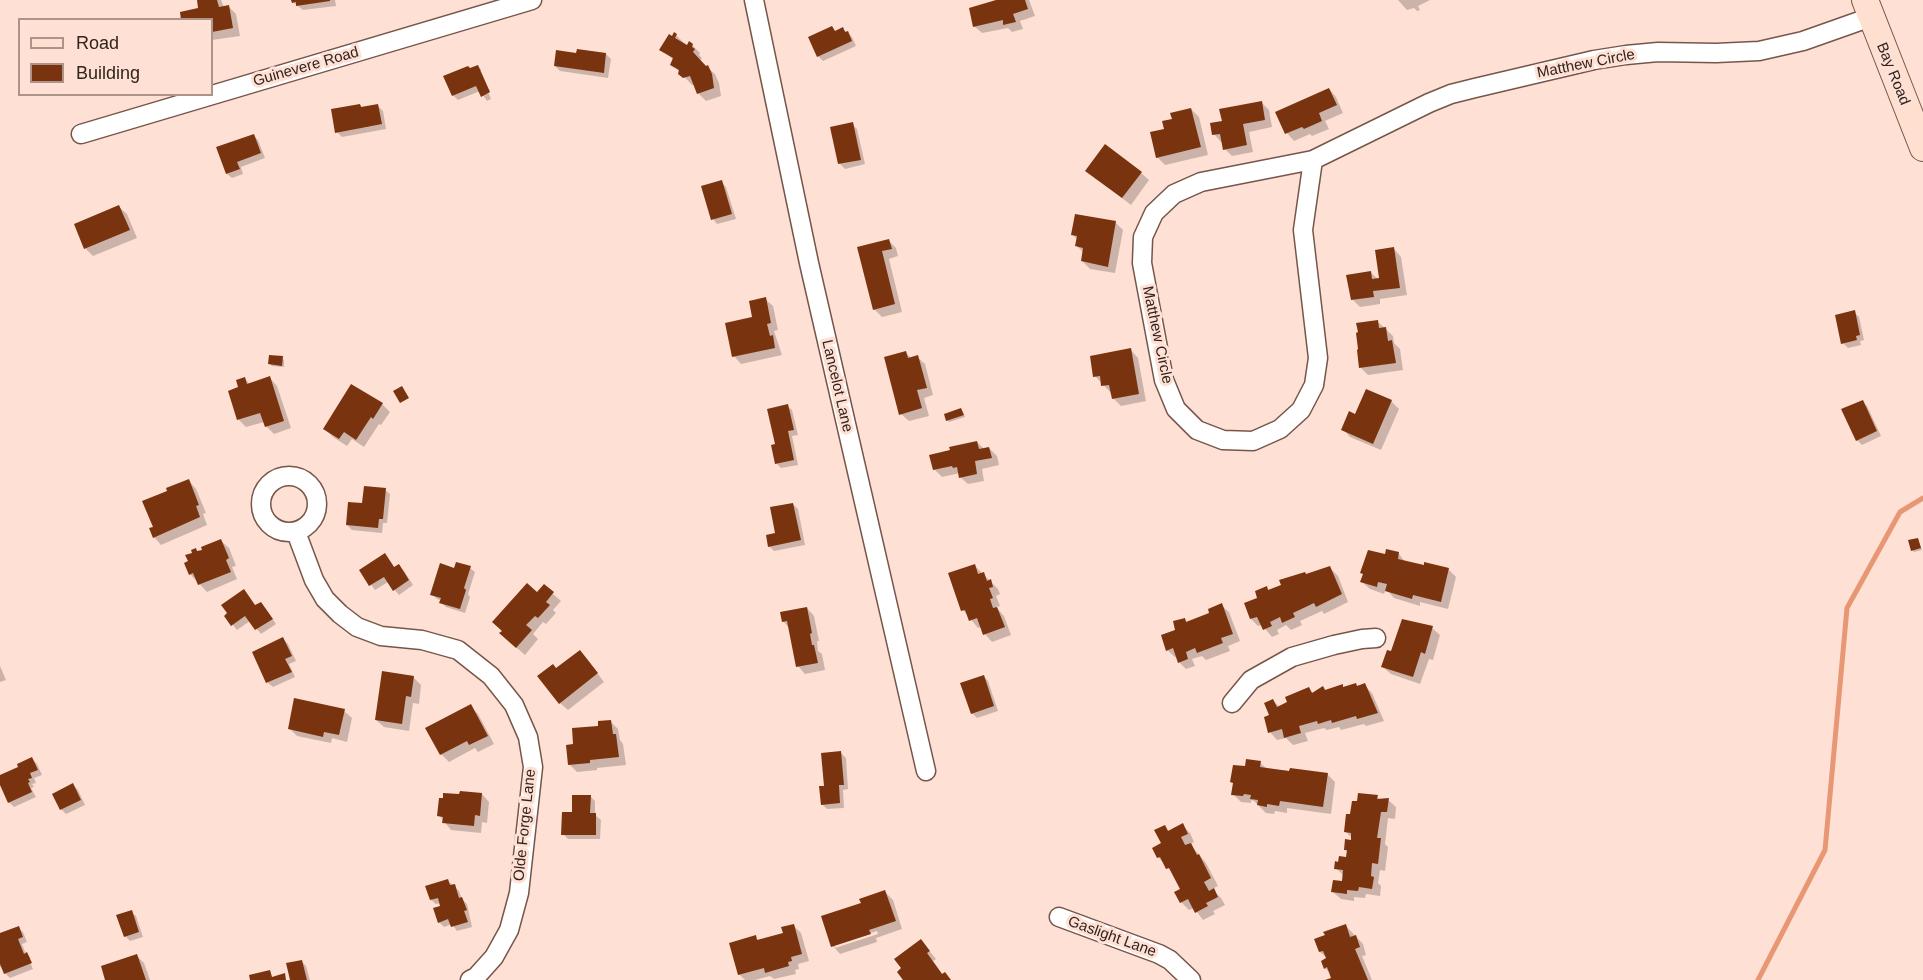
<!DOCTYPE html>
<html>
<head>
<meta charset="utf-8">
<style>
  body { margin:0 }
  #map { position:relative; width:1923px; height:980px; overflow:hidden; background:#ffe0d4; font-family:Helvetica,sans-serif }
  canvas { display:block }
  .legend { position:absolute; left:18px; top:18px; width:195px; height:78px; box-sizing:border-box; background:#ffe0d4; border:2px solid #ad948b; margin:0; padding:8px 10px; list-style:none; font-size:18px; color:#31231d }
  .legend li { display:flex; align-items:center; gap:12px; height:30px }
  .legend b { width:30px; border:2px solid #ad948b }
</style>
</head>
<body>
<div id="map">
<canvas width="1923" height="980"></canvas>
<ul class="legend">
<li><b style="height:8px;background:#fedfd0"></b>Road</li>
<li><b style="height:16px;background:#79330f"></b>Building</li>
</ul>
</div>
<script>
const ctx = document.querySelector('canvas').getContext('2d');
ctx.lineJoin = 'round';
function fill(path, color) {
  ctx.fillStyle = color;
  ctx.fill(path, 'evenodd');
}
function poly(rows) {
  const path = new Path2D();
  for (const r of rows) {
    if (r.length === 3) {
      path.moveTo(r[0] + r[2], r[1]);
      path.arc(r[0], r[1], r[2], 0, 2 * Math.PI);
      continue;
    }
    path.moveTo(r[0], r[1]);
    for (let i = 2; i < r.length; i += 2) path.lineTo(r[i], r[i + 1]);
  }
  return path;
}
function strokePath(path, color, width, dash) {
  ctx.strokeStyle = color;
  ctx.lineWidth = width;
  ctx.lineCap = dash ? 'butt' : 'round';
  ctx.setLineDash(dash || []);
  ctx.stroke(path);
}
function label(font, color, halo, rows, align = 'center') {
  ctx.font = font + ' Helvetica,sans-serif';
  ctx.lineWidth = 6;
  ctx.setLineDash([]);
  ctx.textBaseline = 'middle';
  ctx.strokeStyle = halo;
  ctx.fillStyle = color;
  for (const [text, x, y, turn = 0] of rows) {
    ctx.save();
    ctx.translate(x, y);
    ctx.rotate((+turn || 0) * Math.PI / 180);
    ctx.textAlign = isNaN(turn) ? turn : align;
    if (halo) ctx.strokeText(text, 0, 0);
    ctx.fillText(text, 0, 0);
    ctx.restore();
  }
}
const shadow = poly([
  [198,0,221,0,224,7,228,6,236,14,240,36,212,40,212,20,200,10],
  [293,0,335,0,336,6,303,10,293,2],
  [998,0,1029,0,1035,16,1020,21,1023,29,1012,32,1008,28,982,33,974,26],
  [1398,0,1430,0,1418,6,1420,10,1417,11,1414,8,1407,10],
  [832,28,836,32,843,29,848,33,852,37,856,46,823,61,818,56],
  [676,35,688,47,692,45,700,53,699,55,702,58,700,61,715,74,719,83,721,96,706,101,698,93,695,84,692,85,672,64,674,60,661,49],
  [606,54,611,59,608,78,560,71,555,66,577,55],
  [478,67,482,70,479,70,491,99,487,101,480,91,458,100,453,95],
  [1329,89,1336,97,1343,113,1325,121,1329,129,1312,136,1310,134,1294,141,1287,133,1277,112],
  [1261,102,1269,110,1272,127,1249,132,1253,152,1232,156,1225,149,1223,142,1221,142,1214,134,1224,122],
  [360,105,363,108,378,106,383,111,386,129,342,137,337,132],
  [1191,109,1199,117,1208,155,1165,165,1157,157,1165,130,1174,120],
  [852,124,857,129,865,164,845,169,840,164,832,128],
  [253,135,258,140,265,158,241,167,243,174,232,178,227,174],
  [1087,171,1141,173,1149,180,1131,205],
  [721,182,726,187,736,219,717,224,713,219],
  [119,207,127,214,137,238,93,256,86,249,76,225],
  [1116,223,1123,230,1115,273,1090,269,1082,261,1084,253,1077,246,1078,240,1072,234],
  [888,240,896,248,898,256,889,259,902,312,882,317,874,309,859,248],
  [1394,249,1401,257,1407,295,1380,299,1380,304,1360,307,1352,299,1371,273,1378,279,1380,279],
  [765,299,773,306,778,330,774,331,782,355,741,364,734,356],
  [1854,312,1859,317,1864,340,1860,341,1861,345,1848,348,1843,343],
  [1378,322,1393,336,1394,343,1400,349,1403,370,1368,375,1361,368],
  [1131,350,1138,358,1146,401,1121,406,1113,398,1112,393,1111,393,1095,376],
  [906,353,911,358,917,357,925,364,933,395,924,398,929,416,909,421,901,414],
  [282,358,284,360,284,367,272,366,270,364],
  [270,378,277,386,291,428,274,434,266,426,264,422,246,427,239,420,230,392,240,388,245,379,250,384],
  [1391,401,1399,409,1381,450,1350,437,1343,429,1356,416],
  [1862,402,1867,406,1881,436,1862,445,1857,440],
  [382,404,390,412,381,425,379,424,364,447,352,439,347,446,333,437,325,429],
  [787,406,792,410,798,435,792,436,798,465,781,468,776,463,777,446],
  [961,409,965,417,949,422,947,420],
  [977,442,984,449,989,448,997,456,999,465,982,469,984,481,968,484,960,477,960,473,942,477,934,469],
  [189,481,196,489,206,513,203,514,207,525,161,545,154,537,155,528],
  [385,490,390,494,387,523,383,523,382,533,352,530,347,525],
  [793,504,798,509,805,545,774,551,769,546],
  [1918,539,1922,550,1914,552,1912,550],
  [221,541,229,548,236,566,232,567,237,579,207,592,190,574,194,553,196,550,199,552],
  [1399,554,1406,563,1448,569,1456,577,1448,609,1420,602,1420,606,1394,598,1386,589,1384,594,1370,589,1362,582],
  [385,555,395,568,399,566,404,571,413,585,399,595,388,582,375,590,361,571],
  [974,565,998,589,1000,594,996,596,1000,606,996,607,1004,616,1011,635,992,642,985,634,982,627,978,628,963,610],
  [470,568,475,572,468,594,470,597,465,613,446,607,441,602,442,601,437,599,432,594,455,569],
  [1330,568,1338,576,1348,602,1324,614,1322,611,1300,621,1302,625,1291,630,1286,625,1277,630,1279,634,1272,637,1262,625,1258,626,1251,619,1259,599,1267,588,1270,591],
  [544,586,561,601,553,610,556,613,546,624,543,622,533,634,538,639,525,655,509,641,537,594],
  [1221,605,1229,612,1240,641,1228,646,1230,651,1206,660,1202,656,1192,659,1195,666,1186,669,1179,662,1177,657,1175,657,1167,650,1184,619,1188,623,1211,613],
  [256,607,265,608,276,624,261,634,250,621,237,630,226,616],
  [807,608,814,616,819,641,817,641,818,651,822,654,825,670,805,674,798,666,790,629,783,621],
  [1432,628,1440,635,1433,660,1429,659,1420,684,1391,674,1383,667,1392,653],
  [283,639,288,644,296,661,289,664,295,677,273,687,268,683,254,653],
  [587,659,604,682,568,710,560,703,557,669],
  [0,666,6,680,0,682],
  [983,676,988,681,998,711,977,718,972,713],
  [414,678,421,685,419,704,413,703,409,731,384,727,376,720],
  [1364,685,1372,693,1384,721,1366,726,1364,724,1341,730,1339,727,1327,730,1324,728,1305,733,1308,741,1293,745,1286,738,1277,740,1270,732,1273,701,1280,707,1308,689,1314,694,1323,687,1326,691,1342,686,1344,688],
  [470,706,478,714,494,744,478,752,475,748,449,762,441,754,427,729],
  [344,711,352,718,347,742,332,738,331,743,297,736,289,728],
  [611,722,618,729,620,740,623,744,626,765,597,768,597,770,577,772,569,764,575,746,600,727],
  [841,753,846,758,848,789,843,790,844,808,827,809,822,804,826,787],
  [32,759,37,764,42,775,34,778,36,783,32,784,34,787,31,788,36,797,14,807,9,802,0,782,0,777,20,768],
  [1260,763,1267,769,1327,774,1335,782,1331,814,1287,808,1287,813,1275,811,1274,814,1266,813,1254,801,1251,800,1251,803,1241,802,1233,794,1247,768],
  [73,785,78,790,85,805,66,814,61,809],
  [482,794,489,802,487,823,482,822,481,833,451,830,439,815],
  [590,796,595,801,595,815,601,820,600,839,568,839,563,834,573,814],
  [1377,797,1381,800,1388,800,1396,807,1395,819,1388,818,1385,844,1388,847,1385,871,1380,870,1378,883,1381,886,1380,896,1366,894,1365,898,1354,897,1354,901,1341,899,1333,892,1343,883,1344,876,1336,868,1348,859,1349,853,1345,850,1352,842,1352,838,1345,831],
  [1182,825,1190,833,1194,842,1190,844,1206,863,1218,886,1212,889,1221,898,1225,905,1213,911,1215,914,1203,920,1194,908,1189,910,1181,902,1182,890,1174,874,1158,857,1163,844,1165,827,1169,831],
  [448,881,459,891,462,899,467,904,472,927,457,931,452,924,444,927,439,922,442,907,441,903,436,904,431,900],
  [885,892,893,900,902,929,876,938,877,942,840,954,833,946,823,917,863,904],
  [877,931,878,934,835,948,835,944],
  [131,912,136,916,143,937,130,941,125,936],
  [1345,925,1363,944,1366,955,1362,956,1372,980,1330,980,1333,978,1331,974,1325,968,1328,959,1320,952],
  [794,926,801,933,809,961,798,964,799,969,795,970,796,974,774,979,770,976,755,980,745,980,739,974,755,937,759,941,785,934],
  [18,928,23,932,27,942,22,944,26,954,31,958,28,958,33,969,10,978,5,973,2,966,0,967,0,935],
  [921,941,936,959,933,961,943,975,945,974,951,980,905,980],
  [136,955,144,963,150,980,107,980],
  [301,961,306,966,310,980,291,980]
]);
const stream = poly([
  [1758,980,1825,850,1847,608,1900,512,1923,498]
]);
const building = poly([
  [197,0,217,0,219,7,229,5,233,28,212,32,212,20,181,20,180,12,198,8],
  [291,0,330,0,330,1,296,6,296,2,292,3],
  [996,0,1025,0,1028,9,1013,14,1016,22,1003,25,1003,20,973,27,969,8],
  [832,26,835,31,843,27,845,32,848,31,852,41,817,57,808,37],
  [674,32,677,34,675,38,687,45,689,41,693,44,692,47,695,49,693,52,706,66,708,65,712,74,714,88,697,94,690,76,683,78,678,74,679,70,670,65,673,58,659,50,669,34,672,36],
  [577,49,606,53,604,73,554,66,556,50,576,53],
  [478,65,490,92,481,97,476,86,452,96,443,76,468,66,470,68],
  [1329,88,1337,105,1319,113,1322,121,1304,129,1302,127,1285,134,1275,112],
  [1262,101,1265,120,1243,124,1247,145,1223,150,1220,134,1212,135,1210,123,1222,121,1219,109],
  [360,104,361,107,378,104,382,124,335,133,331,109],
  [1191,108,1201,147,1156,158,1150,132,1164,129,1162,121,1172,119,1170,113],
  [853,122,861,160,838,164,830,127],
  [254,134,261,153,237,162,240,169,226,174,216,147],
  [1105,144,1142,172,1122,198,1085,171],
  [722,180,732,214,711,220,701,186],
  [119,205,130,230,84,249,74,224],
  [1075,214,1116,221,1108,267,1081,261,1083,248,1075,246,1077,236,1071,235],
  [889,239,892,249,882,251,895,304,873,310,857,247],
  [1394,247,1400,288,1373,291,1374,297,1351,300,1346,275,1371,271,1372,279,1379,278,1375,250],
  [766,297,771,323,767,324,770,336,773,335,775,348,732,357,725,323,752,317,749,301],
  [1855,310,1860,335,1856,336,1857,340,1841,344,1835,315],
  [1378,320,1379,328,1386,327,1388,341,1392,340,1396,363,1359,368,1357,350,1358,349,1356,333,1358,332,1356,323],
  [1131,348,1139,394,1112,399,1109,385,1101,386,1100,376,1093,377,1090,356],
  [906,351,908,358,918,355,927,388,917,390,922,408,899,415,884,357],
  [269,355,283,356,282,366,268,364],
  [270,376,284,421,265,427,260,413,237,420,228,391,238,387,236,380,245,377,247,384],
  [351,384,383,403,373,419,371,417,356,440,344,432,339,439,323,429],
  [402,386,409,398,400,403,393,391],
  [1366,389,1392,400,1373,444,1341,430,1349,411,1355,414],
  [1863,400,1877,431,1856,441,1841,409],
  [788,404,794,430,788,431,794,460,775,464,771,445,775,444,767,409],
  [961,408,964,415,946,421,944,414],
  [977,441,979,449,989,447,992,458,975,461,977,474,959,478,957,467,953,468,952,466,933,470,929,455,950,450,949,447],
  [189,479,199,505,196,506,200,517,153,538,149,528,153,527,142,501,167,491,166,488],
  [364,486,386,488,383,519,379,519,378,528,346,525,348,502,362,503],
  [793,503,801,540,768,547,766,535,775,533,770,507],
  [1918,538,1921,548,1911,551,1908,540],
  [221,539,229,558,226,560,231,572,198,585,193,573,189,575,184,563,188,561,185,555,192,553,191,550,196,548,197,551,202,550,201,547],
  [1386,549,1399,552,1398,559,1424,565,1424,562,1449,568,1441,602,1413,595,1412,599,1385,591,1387,584,1378,582,1377,587,1360,582,1363,574,1360,573,1368,550,1385,554],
  [385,553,394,567,399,564,409,580,393,591,384,577,369,586,359,570],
  [456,562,471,566,464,588,466,590,460,609,439,603,441,598,430,595,440,563,454,568],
  [975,564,978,574,984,572,987,581,991,579,993,587,989,588,993,598,990,599,993,608,997,607,1005,627,983,635,977,618,969,621,965,610,961,611,948,573],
  [1330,566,1342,594,1316,607,1314,603,1293,613,1295,617,1282,623,1280,617,1270,622,1272,626,1263,630,1257,617,1250,619,1244,603,1257,598,1255,591,1267,586,1268,590,1281,585,1279,580,1305,572,1306,574],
  [527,583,537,592,544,584,554,592,546,602,550,605,538,618,535,616,526,625,532,630,516,648,499,633,502,631,492,622],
  [244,589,255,605,261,602,273,619,255,630,245,616,231,626,224,616,227,613,221,605],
  [1222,603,1233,634,1221,638,1223,643,1197,653,1195,648,1186,652,1188,659,1178,663,1173,648,1166,651,1161,635,1175,630,1173,621,1185,618,1186,622,1209,613,1208,609],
  [807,607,812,633,810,634,812,645,814,645,818,663,796,667,787,621,782,622,780,612],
  [1402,619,1433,626,1425,654,1421,652,1413,677,1381,667,1387,650,1391,651],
  [283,637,292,656,285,659,292,672,266,683,252,652],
  [580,650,598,673,559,704,537,676,553,664,556,668],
  [382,671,414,676,411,697,406,696,402,724,375,720],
  [984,675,994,706,971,714,960,683],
  [1356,683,1357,686,1365,683,1378,713,1357,719,1356,716,1332,723,1331,720,1318,724,1317,721,1299,726,1301,733,1284,738,1282,729,1268,733,1264,717,1269,715,1264,703,1273,699,1277,707,1287,702,1285,697,1309,687,1312,693,1323,686,1325,690,1343,684,1343,687],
  [294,698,345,709,339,735,324,732,323,737,288,729],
  [471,704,488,736,469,745,467,741,440,755,425,728],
  [611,720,613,734,616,734,619,757,590,760,590,763,568,765,566,745,573,744,572,728,598,726,598,721],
  [841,751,844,785,839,785,840,803,821,805,819,786,824,786,821,753],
  [32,757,38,770,30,773,32,778,28,779,30,782,28,783,32,792,8,803,0,785,0,775,18,767,17,764],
  [1246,759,1261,761,1260,767,1289,771,1290,768,1328,773,1323,807,1280,801,1279,806,1267,804,1267,807,1257,805,1258,800,1250,799,1251,795,1244,794,1243,796,1231,795,1233,783,1230,782,1233,765,1245,766],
  [73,783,81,800,60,810,52,794],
  [460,791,482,793,480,816,475,815,474,826,442,823,443,817,437,816,439,798,443,798,443,793,459,794],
  [1358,793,1378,795,1377,799,1389,798,1387,812,1381,812,1377,838,1381,838,1378,864,1372,863,1371,876,1374,877,1372,889,1359,887,1358,891,1347,890,1347,894,1331,892,1333,880,1342,881,1343,870,1334,869,1335,861,1338,862,1339,856,1346,857,1347,850,1344,850,1345,839,1351,840,1351,833,1344,832,1346,814,1350,814,1352,801,1357,801],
  [572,795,591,795,590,813,596,813,596,835,561,835,562,812,572,812],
  [1183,823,1188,834,1181,837,1185,845,1191,843,1197,855,1199,854,1211,878,1204,882,1209,891,1214,888,1218,897,1206,903,1208,906,1195,913,1188,899,1180,903,1174,892,1180,889,1169,868,1166,869,1160,857,1157,858,1152,848,1161,843,1154,830,1165,825,1168,831],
  [448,879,450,885,455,884,459,898,462,897,467,910,464,911,468,922,451,927,448,919,438,923,433,908,440,906,438,898,430,900,425,886],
  [885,890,896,921,869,930,871,934,831,947,821,916,861,903,859,899],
  [132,910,139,932,124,937,116,915],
  [794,924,802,954,791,957,792,961,788,962,789,966,765,973,764,968,738,975,729,943,756,935,757,940,783,933,781,927],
  [1346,924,1350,937,1356,935,1360,947,1355,949,1368,980,1325,980,1331,978,1327,967,1324,969,1321,961,1326,958,1323,951,1319,952,1314,939,1325,935,1323,932],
  [19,926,23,937,18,939,24,954,27,952,32,963,4,974,0,964,0,933],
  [921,939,930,951,927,953,942,974,945,972,951,980,903,980,897,972,901,968,894,959],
  [137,954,146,980,105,980,101,966],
  [302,960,307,980,290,980,286,963],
  [270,970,272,977,285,973,286,980,250,980,249,975]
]);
const minor = poly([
  [754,0,809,263,926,771],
  [81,134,532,0],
  [1313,160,1303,230,1318,358,1314,385,1301,410,1280,429,1253,441,1223,440,1197,430,1176,409,1164,380,1142,263,1143,237,1154,213,1174,194,1201,182,1313,160,1429,103,1451,94,1475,88,1594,60,1626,55,1658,52,1716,53,1759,51,1803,41,1871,17],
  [289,504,28],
  [296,532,314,580,325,599,340,614,357,627,381,636,422,640,458,650,491,676,514,705,528,737,533,767,519,893,509,930,494,957,476,977,470,980],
  [1232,703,1251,680,1292,657,1334,645,1362,639,1376,638],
  [1059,917,1159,954,1170,960,1191,980]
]);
const secondary = poly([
  [1865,0,1923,148]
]);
const streetNames = [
  ["Matthew Circle",1586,64,-11],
  ["Guinevere Road",306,67,-16],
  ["Bay Road",1893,74,68],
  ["Matthew Circle",1157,335,78],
  ["Lancelot Lane",837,386,77],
  ["Olde Forge Lane",525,825,-84],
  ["Gaslight Lane",1112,937,20]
];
fill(shadow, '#0003');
strokePath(stream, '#e89775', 5);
fill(building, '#79330f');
strokePath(minor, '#765649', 21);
strokePath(secondary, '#765649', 28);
strokePath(minor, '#fff', 18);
strokePath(secondary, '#fedfd0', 26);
label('15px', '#31231d', '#ffe0d4', streetNames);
</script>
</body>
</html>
